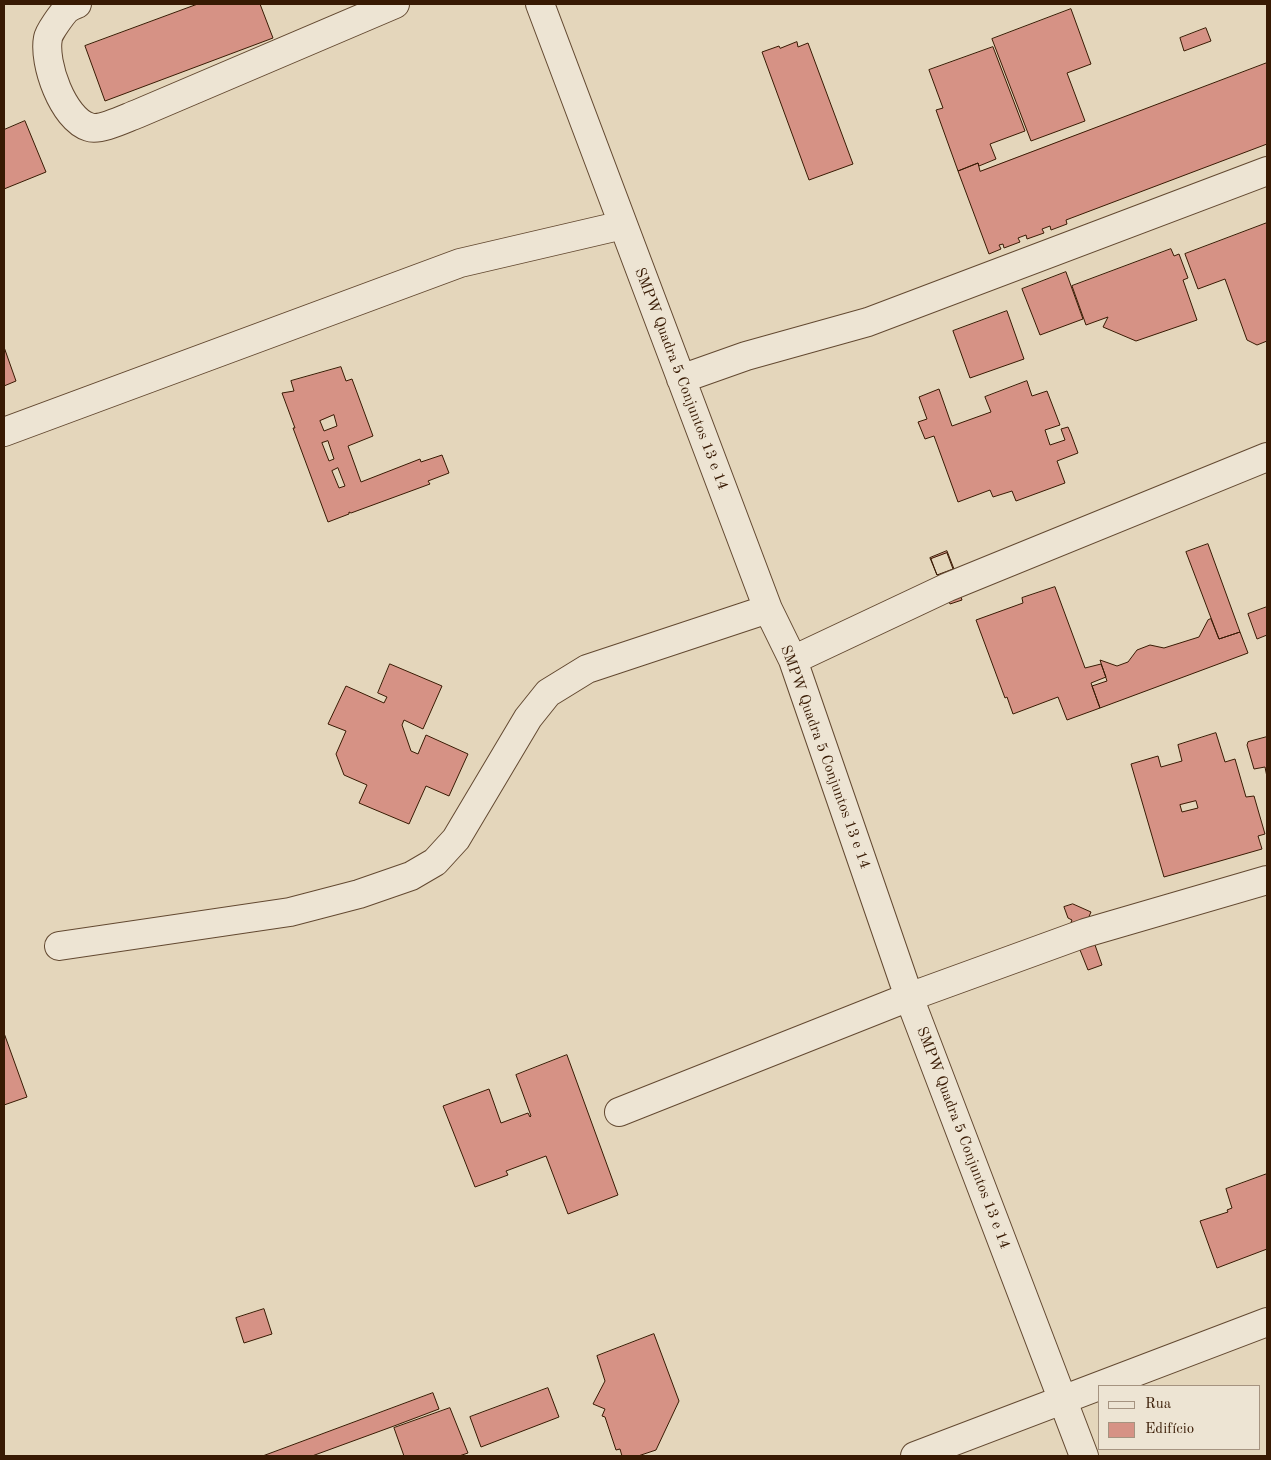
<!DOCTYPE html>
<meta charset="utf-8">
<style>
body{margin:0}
#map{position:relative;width:1271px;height:1460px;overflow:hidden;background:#e4d6bb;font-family:"Old Standard TT",serif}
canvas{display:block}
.frame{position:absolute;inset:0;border:5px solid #381a03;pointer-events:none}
.legend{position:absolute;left:1098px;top:1385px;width:162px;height:65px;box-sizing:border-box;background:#ede4d3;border:1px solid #a59380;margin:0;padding:6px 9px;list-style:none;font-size:15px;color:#381a03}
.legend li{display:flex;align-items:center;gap:10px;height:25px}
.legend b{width:25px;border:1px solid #a59380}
</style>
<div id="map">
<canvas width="1271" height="1460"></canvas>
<div class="frame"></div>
<ul class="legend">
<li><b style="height:6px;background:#ede4d3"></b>Rua</li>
<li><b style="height:14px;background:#d69285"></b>Edifício</li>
</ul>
</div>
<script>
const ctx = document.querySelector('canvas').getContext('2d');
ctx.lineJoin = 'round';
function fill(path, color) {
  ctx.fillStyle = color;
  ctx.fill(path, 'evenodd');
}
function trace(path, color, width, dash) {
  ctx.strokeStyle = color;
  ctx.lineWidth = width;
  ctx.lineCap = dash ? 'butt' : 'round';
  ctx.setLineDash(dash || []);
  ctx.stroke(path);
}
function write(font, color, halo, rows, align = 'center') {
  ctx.font = font + ' "Old Standard TT",serif';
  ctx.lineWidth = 4;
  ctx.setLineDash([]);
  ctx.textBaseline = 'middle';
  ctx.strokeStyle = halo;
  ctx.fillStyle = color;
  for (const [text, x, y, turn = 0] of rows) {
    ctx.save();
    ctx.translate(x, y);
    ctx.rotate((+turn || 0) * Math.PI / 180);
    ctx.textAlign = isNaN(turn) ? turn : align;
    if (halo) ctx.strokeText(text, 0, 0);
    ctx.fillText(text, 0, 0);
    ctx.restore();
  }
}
const building = new Path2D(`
 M198 4H260L273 38 105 101 85 46Z
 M1071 9 1091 64 1067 73 1085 121 1031 141 992 39Z
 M1206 28 1211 41 1184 51 1180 38Z
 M797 42 798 47 808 43 853 164 809 180 762 52 779 46 780 48Z
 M993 47 1025 131 990 144 996 159 979 166 978 163 958 171 936 110 943 108 929 70Z
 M1267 63V144L1066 220 1067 224 1051 230 1050 226 1042 229 1044 233 1027 239 1026 235 1018 238 1020 242 1004 248 1003 244 999 245 1001 249 989 254 958 171 978 163 980 171Z
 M25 121 46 172 4 189V130Z
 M1267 223V341L1257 345 1247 340 1225 279 1198 289 1185 254Z
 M1171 249 1174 256 1179 254 1188 278 1183 280 1197 320 1136 341 1103 327 1108 317 1086 325 1072 286Z
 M1066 272 1083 319 1040 335 1022 289Z
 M1007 311 1024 359 970 378 953 331Z
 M4 347 16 381 4 386Z
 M341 367 346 381 352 379 373 436 348 446 361 482 420 459 421 462 442 455 449 473 428 481 430 484 351 513 349 512V514L328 522 293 428H295L282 393 294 391 291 381ZM334 415 337 426 324 431 320 421ZM328 441 334 459 329 461 322 443ZM338 468 345 486 339 488 332 471Z
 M1027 381 1032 396 1047 391 1060 425 1045 430 1050 445 1065 440 1061 429 1068 427 1071 434 1078 453 1057 461 1065 483 1016 501 1012 491 993 497 990 490 958 502 934 436 925 439 918 422 927 419 919 397 939 389 952 426 991 412 985 397Z
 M1208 544 1240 632 1219 639 1186 552Z
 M947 551 954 569 951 570 962 600 950 604 939 575H937L930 558Z
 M947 553 953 569 937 575 931 559Z
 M1055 587 1085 668 1101 664 1106 677 1091 683 1100 708 1067 720 1058 697 1013 714 1007 697 1005 698 976 620 1023 603 1022 598Z
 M1267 607V635L1257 639 1248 614Z
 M1211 619 1219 639 1240 632 1248 653 1100 708 1092 686 1107 681 1100 660 1117 666 1128 662 1137 650 1150 645 1164 648 1199 637 1208 620Z
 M390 664 442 686 423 729 404 720 402 725 411 751 418 754 426 735 468 754 449 796 426 786 409 824 359 803 367 785 344 775 336 754 346 731 328 724 346 686 384 703 387 697 378 693Z
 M1216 733 1225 762 1235 759 1246 797 1254 796 1265 834 1258 836 1262 849 1164 877 1131 764 1158 756 1161 767 1182 761 1178 745ZM1196 801 1198 808 1182 812 1180 805Z
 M1267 737V777L1265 767 1254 769 1247 745 1248 742Z
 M1073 904 1091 912 1087 921 1070 925 1072 920 1068 918 1064 907Z
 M1095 945 1102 965 1088 970 1080 950Z
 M4 1033 27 1097 4 1105Z
 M567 1055 618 1195 568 1214 546 1156 506 1171 508 1175 475 1187 443 1106 489 1089 501 1123 528 1113 530 1117 531 1116 516 1075Z
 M1267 1174V1249L1217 1268 1200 1221 1228 1212 1227 1210 1232 1208 1226 1189Z
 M264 1309 272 1334 244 1343 236 1318Z
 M654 1334 679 1401 656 1450 638 1456H622L620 1449 616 1450 605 1417 602 1416 605 1409 593 1404 605 1381 597 1356Z
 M548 1388 559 1417 481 1447 470 1417Z
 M433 1393 439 1409 394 1426 312 1456H263Z
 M450 1408 468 1453 459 1456H404L394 1428Z`);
fill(building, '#d69285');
trace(building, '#381a03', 1);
const minor = new Path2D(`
 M77 4C74 5 70 7 67 9 62 14 49 32 48 38 43 63 63 119 89 127 100 131 126 118 137 114L395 4
 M540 4 768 609 793 660 909 997 1084 1456
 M681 379 746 356 868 322 1267 171
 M4 432 460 263 623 225
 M793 660 948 587 1267 457
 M59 946 290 912 359 894 411 876 435 862 456 839 528 718 548 693 587 669 768 609
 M619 1112 909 997 1085 933 1267 880
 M915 1456 1267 1322`);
trace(minor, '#634931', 30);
trace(minor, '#ede4d3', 28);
write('15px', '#381a03', '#ede4d3', [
 ["SMPW Quadra 5 Conjuntos 13 e 14",681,379,69],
 ["SMPW Quadra 5 Conjuntos 13 e 14",825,757,70],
 ["SMPW Quadra 5 Conjuntos 13 e 14",963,1138,69]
]);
</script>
